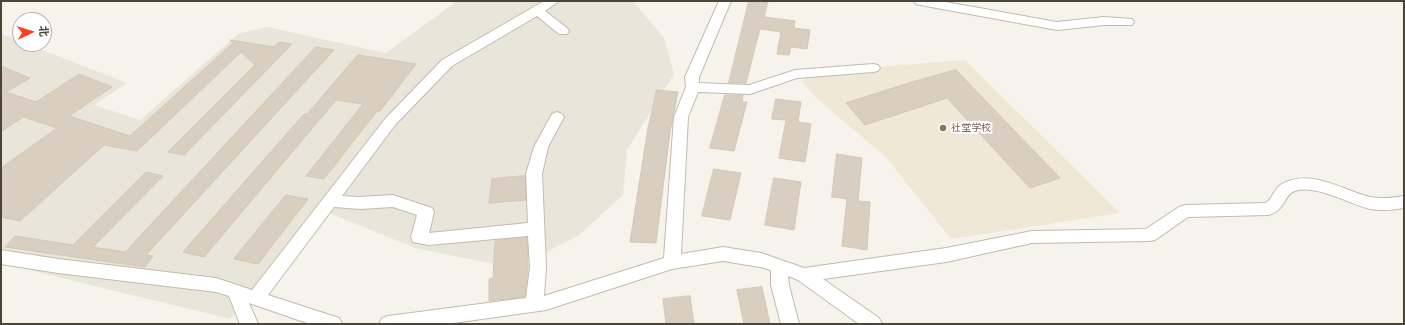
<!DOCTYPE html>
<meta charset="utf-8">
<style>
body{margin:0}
#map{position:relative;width:1405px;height:325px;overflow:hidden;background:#f6f3ec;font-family:"Fira Sans","Noto Sans SC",sans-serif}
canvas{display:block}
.frame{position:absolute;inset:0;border:2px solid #4b4439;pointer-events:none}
.north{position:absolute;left:12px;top:12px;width:40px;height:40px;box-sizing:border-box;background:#fff;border:1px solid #b7b4b0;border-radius:50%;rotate:86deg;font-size:11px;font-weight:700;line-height:16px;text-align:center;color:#4b4439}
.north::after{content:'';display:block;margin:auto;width:14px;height:18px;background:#fc3f1d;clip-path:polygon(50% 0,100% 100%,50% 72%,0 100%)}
</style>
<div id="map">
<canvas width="1405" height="325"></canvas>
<div class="frame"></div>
<div class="north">北</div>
</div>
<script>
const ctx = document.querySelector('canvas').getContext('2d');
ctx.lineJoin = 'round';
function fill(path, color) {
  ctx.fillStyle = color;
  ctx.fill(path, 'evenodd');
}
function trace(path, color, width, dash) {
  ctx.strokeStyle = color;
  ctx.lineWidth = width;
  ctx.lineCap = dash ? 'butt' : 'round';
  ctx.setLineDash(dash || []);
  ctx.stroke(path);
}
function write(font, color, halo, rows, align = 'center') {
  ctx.font = font + ' "Fira Sans","Noto Sans SC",sans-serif';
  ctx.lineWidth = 4;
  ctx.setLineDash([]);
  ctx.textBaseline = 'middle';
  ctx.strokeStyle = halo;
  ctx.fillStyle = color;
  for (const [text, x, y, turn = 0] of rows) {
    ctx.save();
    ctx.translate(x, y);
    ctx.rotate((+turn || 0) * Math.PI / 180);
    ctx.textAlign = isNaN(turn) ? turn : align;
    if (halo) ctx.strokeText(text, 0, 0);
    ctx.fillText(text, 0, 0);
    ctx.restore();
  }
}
fill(new Path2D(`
 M457 1H633L664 38 674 74 627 150 623 195 578 236 514 268 415 248 324 211 419 91 230 319 1 263V34L20 41V44H27L127 83 94 105 140 120 238 34 267 27 386 53Z`), '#eae5da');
fill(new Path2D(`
 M965 60 1120 213 951 239 886 157 817 99 801 80 841 70Z`), '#efe8d6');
const building = new Path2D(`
 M749 1H768L764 17 795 21 794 28 810 30 807 49 791 47 789 55 777 54 781 32 760 29 746 83H729Z
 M230 40 274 47 279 42 292 44 184 155 168 152 255 65 241 52 137 151 104 145 20 221 1 217V168L57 128 23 117 1 132V66L30 78 6 92 36 102 79 74 112 87 69 116 130 136 233 43Z
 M316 47 334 50 146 255 153 256 145 267 5 247 15 236 73 245 146 172 163 176 93 247 125 252Z
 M358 55 416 64 380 111H377L324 179 306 176 363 104 336 100 204 257 183 252 304 114H307Z
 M956 70 1060 178 1030 188 947 98 865 125 846 103 912 82Z
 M657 90 678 92 670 132 656 243 630 242 648 128Z
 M725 95H743L742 102H747L734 151 710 148Z
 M776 99 801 102 798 122 811 124 805 162 779 158 786 120 772 119Z
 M837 154 862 158 858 201 870 202 867 250 842 246 847 199 832 197Z
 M714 169 741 173 730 220 702 216Z
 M525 176 526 200 489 203 492 179Z
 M774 178 801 182 794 230 765 225Z
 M286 195 308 199 258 264 234 259Z
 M527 238 528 267 525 297 489 301V279L493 278 495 241Z
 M762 287 770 324H744L737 290Z
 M690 296 694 324H666L663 299Z`);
fill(building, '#d8cfc1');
trace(building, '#d3c7b4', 1);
const minor = new Path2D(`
 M544 1H559L545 11 567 28 569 31 567 34H559L537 16 452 66 395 125 342 196 360 197 393 195 432 208 434 212 429 233 528 223 526 174 534 147 552 114 557 112 562 114 564 117 548 147 542 174 546 267 544 296 664 258 674 117 686 87 685 77 719 1H731L699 77V83L749 85 795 70 873 64 878 65 880 68 878 71 873 72 797 78 750 94 698 92 688 117 681 254 723 247 761 253 804 268 946 248 1032 231 1146 229 1179 207 1185 205 1266 203C1275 196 1273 187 1286 182 1314 170 1344 191 1370 197 1381 199 1393 198 1404 196V208C1393 210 1381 211 1370 209 1349 204 1316 184 1295 191 1283 195 1287 209 1269 215L1188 217 1155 240 1149 241 1032 243 946 262 823 279 879 318 882 324H859L798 280 788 276 789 285 799 324H781L771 285V270L760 267 723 261 672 269 546 310 446 324H379L382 318 388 316 526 298 530 267 528 236 429 245 413 242 411 237 417 215 393 207 360 209 334 207 268 295 339 318 342 324H310L249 303 258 324H240L229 296 216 292 58 273 1 264V250L58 259 216 278 252 290 385 119 442 60Z
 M914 1H940L1057 22 1104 17 1132 19 1134 22 1132 25H1104L1057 30 920 5 916 4Z`);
trace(minor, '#c2bbae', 2);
fill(minor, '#fff');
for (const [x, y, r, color] of [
 [943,128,4,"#8d6e63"]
]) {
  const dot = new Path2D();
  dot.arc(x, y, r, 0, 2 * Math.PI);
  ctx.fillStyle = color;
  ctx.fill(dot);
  trace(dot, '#fff', 1.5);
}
write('10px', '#785e54', '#fff', [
 ["社堂学校",951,128]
], 'left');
</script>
